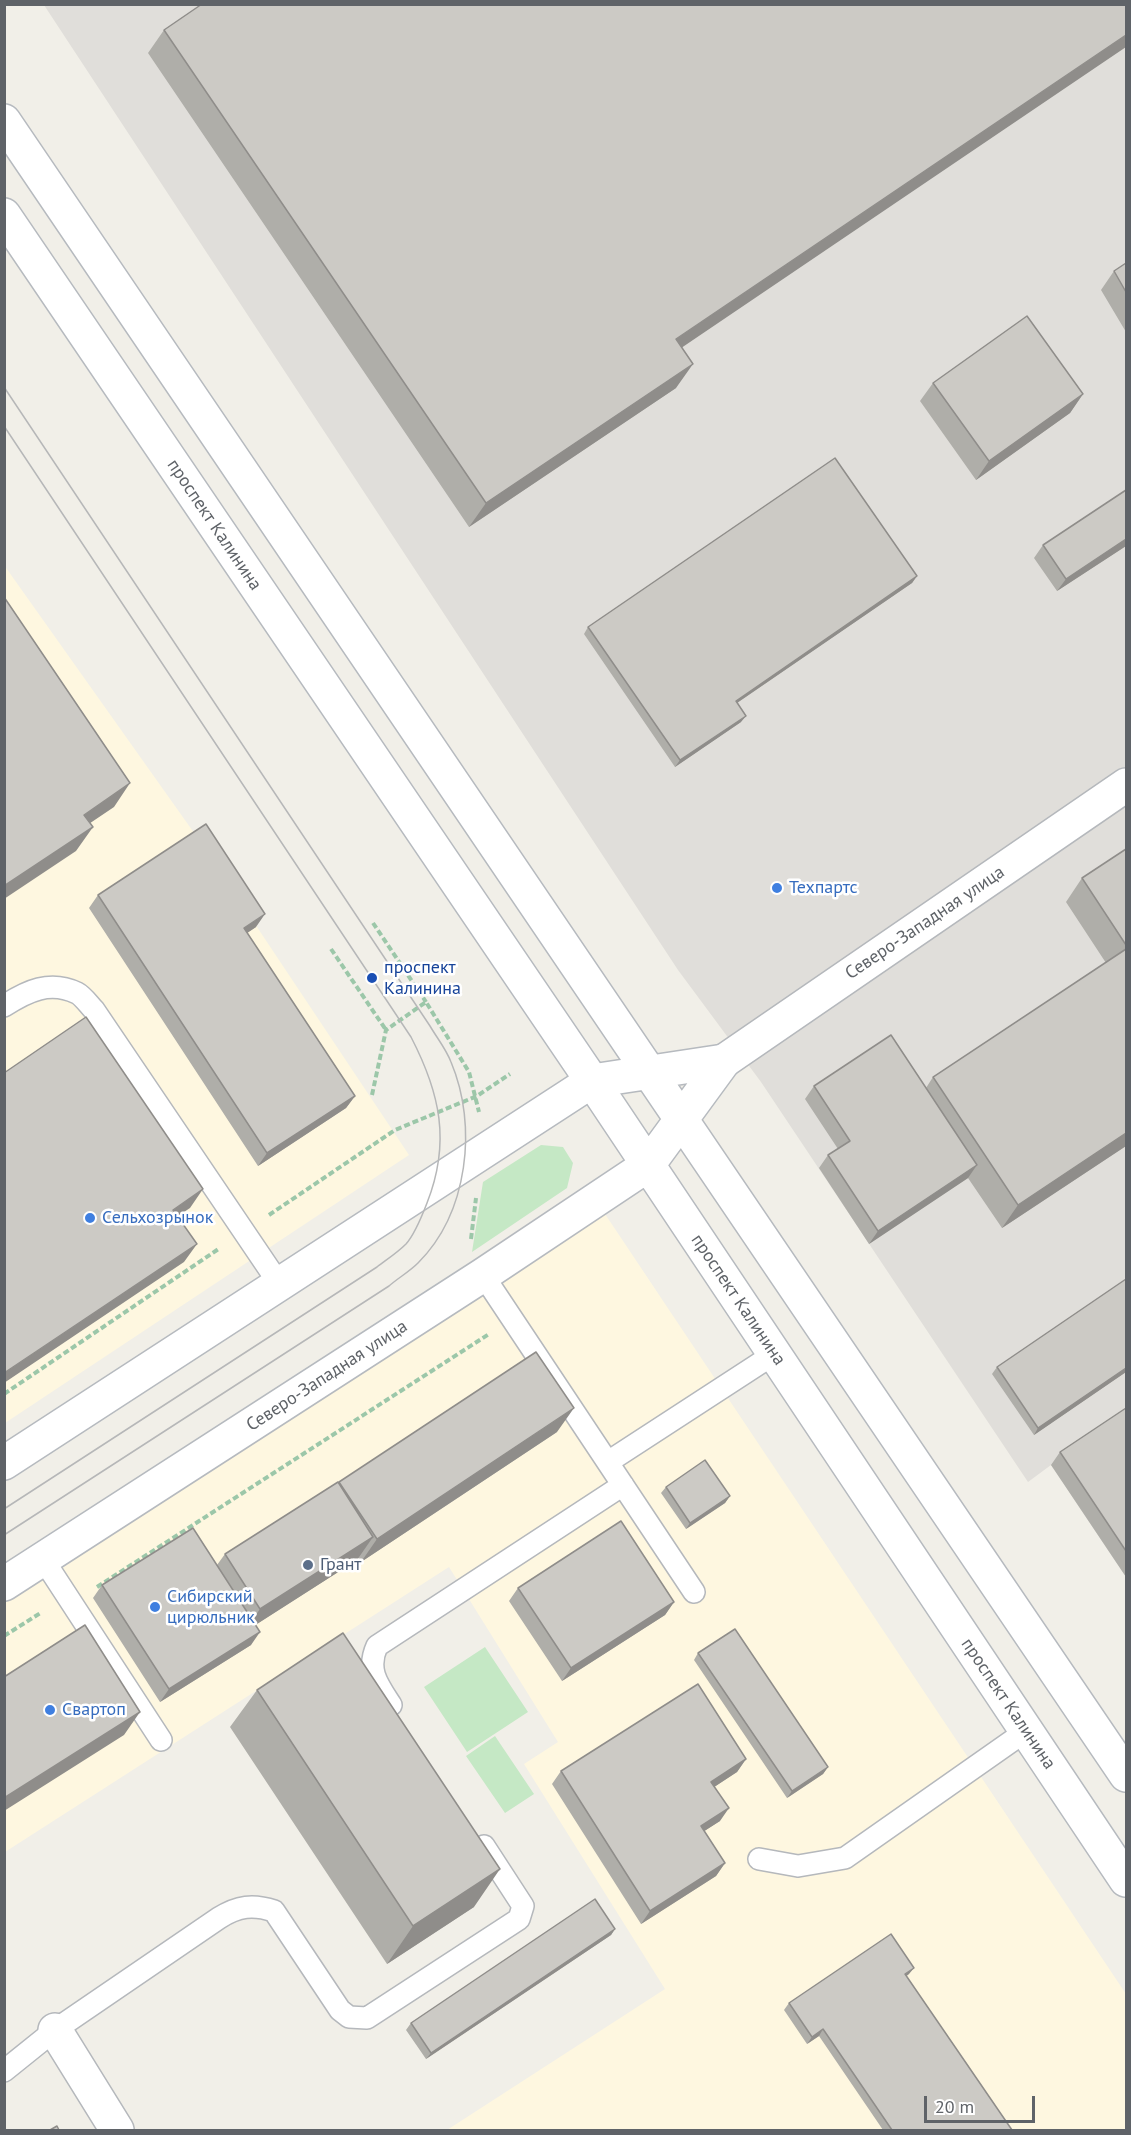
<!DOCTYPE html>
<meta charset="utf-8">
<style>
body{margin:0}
#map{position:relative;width:1131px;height:2135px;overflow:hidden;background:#f1efe8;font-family:"PT Sans",sans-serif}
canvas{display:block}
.frame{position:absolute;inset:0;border:6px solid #5f6368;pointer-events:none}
.scale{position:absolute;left:924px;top:2096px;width:111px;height:27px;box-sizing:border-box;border:3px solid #5f6368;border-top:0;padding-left:8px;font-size:18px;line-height:21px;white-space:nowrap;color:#5f6368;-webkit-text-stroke:4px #fff;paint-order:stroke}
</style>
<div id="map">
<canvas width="1131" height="2135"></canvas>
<div class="frame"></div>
<div class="scale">20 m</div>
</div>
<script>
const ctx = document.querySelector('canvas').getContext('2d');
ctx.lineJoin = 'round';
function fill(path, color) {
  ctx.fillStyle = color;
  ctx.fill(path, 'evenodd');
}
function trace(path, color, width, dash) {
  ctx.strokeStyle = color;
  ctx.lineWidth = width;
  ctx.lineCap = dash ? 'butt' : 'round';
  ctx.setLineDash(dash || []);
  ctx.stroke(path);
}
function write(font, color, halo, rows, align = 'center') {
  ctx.font = font + ' "PT Sans",sans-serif';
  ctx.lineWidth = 5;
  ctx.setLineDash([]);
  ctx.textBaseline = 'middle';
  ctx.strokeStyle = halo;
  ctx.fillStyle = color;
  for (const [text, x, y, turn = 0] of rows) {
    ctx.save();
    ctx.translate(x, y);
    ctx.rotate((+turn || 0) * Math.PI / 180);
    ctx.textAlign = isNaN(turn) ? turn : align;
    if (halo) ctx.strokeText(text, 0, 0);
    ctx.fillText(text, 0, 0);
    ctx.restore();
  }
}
fill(new Path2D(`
 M4 565 197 837 409 1155 5 1423Z
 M603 1211 1126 1994V2130H447L665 1989 524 1764 558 1742 449 1567 5 1852V1602Z`), '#fef7e0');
fill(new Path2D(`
 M44 5H1126V1577L1051 1465 1028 1482 761 1082 678 970Z`), '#e0deda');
fill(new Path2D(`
 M541 1145 563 1147 573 1163 567 1188 472 1252 483 1182Z
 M485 1647 528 1712 467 1752 424 1687Z
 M495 1736 534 1794 505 1813 466 1756Z`), '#c5e8c5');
const service = new Path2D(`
 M4 1006C27 991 50 980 77 993 83 996 89 1005 94 1010L280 1285
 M483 1275 694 1592
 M608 1462 774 1354
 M43 1559 161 1740
 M391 1705C378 1685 366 1670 377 1646L623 1485
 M759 1859 798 1866 845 1858 1026 1731
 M4 2071 55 2030 219 1918C238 1906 253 1904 274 1911L340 2010 349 2017 367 2018 519 1919 523 1906 484 1846`);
const minor = new Path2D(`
 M724 1061 1126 785
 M55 2030 117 2130`);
const secondary = new Path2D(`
 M4 121 1126 1775
 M4 215 592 1081 1126 1880
 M4 1463 592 1081 724 1061
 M4 1584 483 1275 648 1165 724 1061`);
trace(service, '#b5b8bc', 24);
trace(minor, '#b5b8bc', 36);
trace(secondary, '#b6babf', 36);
trace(new Path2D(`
 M373 923 426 1002
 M331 949 386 1030
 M372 1095 386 1030 426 1002 469 1072 479 1112
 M269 1215 395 1130 477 1096 510 1074
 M471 1239 476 1198
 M4 1394 220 1248
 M97 1587 489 1334
 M4 1636 42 1612`), '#9cc7a9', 4, [6, 3]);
trace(service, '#fff', 21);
trace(minor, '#fff', 33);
trace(secondary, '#fff', 33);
trace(new Path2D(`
 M4 387 430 1026C437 1038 446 1049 451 1062 478 1126 468 1213 418 1263 409 1272 398 1278 389 1286L4 1535
 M4 426 411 1037C440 1093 451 1142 427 1203 422 1216 415 1234 406 1244 397 1253 386 1260 377 1267L4 1509`), '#b6b7b8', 1.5);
fill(new Path2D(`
 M164 30 682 348 676 388 469 527 148 53Z
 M1126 263V332L1101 290 1114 271Z
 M933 383 1083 394 1070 413 976 480 920 401Z
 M1126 490V546L1057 591 1034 558 1043 545Z
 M917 576 912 583 737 703 741 722 675 767 584 634 588 627Z
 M1126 849V1146L1002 1228 968 1178 869 1244 819 1168 828 1155 838 1149 805 1099 814 1086 926 1088 933 1077 1106 963 1066 902 1082 878Z
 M98 895 256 927 247 933 355 1096 346 1108 258 1166 89 908Z
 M997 1367 1126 1372 1034 1435 992 1374Z
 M1126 1408V1577L1051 1465 1060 1452Z
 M557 1432 361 1562 358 1558 357 1560 255 1625 251 1645 160 1702 93 1598 102 1585 217 1565 225 1554 339 1482Z
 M666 1487 730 1496 725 1503 686 1529 661 1493Z
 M518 1588 674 1602 665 1615 562 1681 509 1601Z
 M698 1653 828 1767 823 1774 787 1798 694 1660Z
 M257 1690 474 1907 387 1964 230 1727Z
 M746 1759 737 1772 714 1787 720 1821 704 1831 725 1863 716 1876 641 1924 552 1784 561 1771Z
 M615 1929 611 1935 426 2059 406 2030 411 2023Z
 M909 1974 906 1976 1012 2130H883L819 2036 807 2044 784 2010 789 2003Z`), '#afaea9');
fill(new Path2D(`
 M1126 35V47L659 363 676 339Z
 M693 364 676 388 469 527 486 503Z
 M1083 394 1070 413 976 480 989 461Z
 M1126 539V546L1057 591 1066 579Z
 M917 576 912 583 731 707 736 701Z
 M746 716 741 722 675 767 680 760Z
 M130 783 114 807 68 838 84 815Z
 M93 827 76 851 4 899V886Z
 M265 914 256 927 235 941 244 928Z
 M355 1096 346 1108 258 1166 267 1153Z
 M1126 1133V1146L1002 1228 1018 1205Z
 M977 1165 968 1178 869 1244 878 1231Z
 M203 1189 190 1208 160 1228 173 1210Z
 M197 1244 184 1262 4 1383V1373Z
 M1126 1368V1372L1034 1435 1038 1428Z
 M574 1408 557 1432 361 1562 377 1539Z
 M730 1496 725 1503 686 1529 690 1523Z
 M373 1537 357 1560 243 1633 260 1609Z
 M674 1602 665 1615 562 1681 571 1668Z
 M260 1632 251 1645 160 1702 169 1689Z
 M140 1712 124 1735 4 1811V1798Z
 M746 1759 737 1772 702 1795 711 1782Z
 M828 1767 823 1774 787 1798 792 1791Z
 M729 1808 720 1821 692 1839 701 1826Z
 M725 1863 716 1876 641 1924 650 1911Z
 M500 1869 474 1907 387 1964 413 1926Z
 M615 1929 611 1935 426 2059 431 2053Z
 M914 1968 909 1974 900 1981 905 1974Z
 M823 2029 819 2036 807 2044 812 2037Z`), '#8f8d8a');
const building = new Path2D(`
 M202 4H1126V35L676 339 693 364 486 503 164 30Z
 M1126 263V292L1114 271Z
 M1027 316 1083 394 989 461 933 383Z
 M835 458 917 576 736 701 746 716 680 760 588 627Z
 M1126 490V539L1066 579 1043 545Z
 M4 597 130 783 84 815 93 827 4 886Z
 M206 824 265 914 244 928 355 1096 267 1153 98 895Z
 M1126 849V945L1082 878Z
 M1126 949V1133L1018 1205 933 1077Z
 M86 1017 203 1189 173 1210 197 1244 4 1373V1073Z
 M891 1035 977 1165 878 1231 828 1155 850 1141 814 1086Z
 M1126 1279V1368L1038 1428 997 1367Z
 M536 1352 574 1408 377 1539 339 1482Z
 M1126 1408V1551L1060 1452Z
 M705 1460 730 1496 690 1523 666 1487Z
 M338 1482 373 1537 260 1609 225 1554Z
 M621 1521 674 1602 571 1668 518 1588Z
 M193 1528 260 1632 169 1689 102 1585Z
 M85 1625 140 1712 4 1798V1677Z
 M735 1629 828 1767 792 1791 698 1653Z
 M343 1633 500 1869 413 1926 257 1690Z
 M698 1684 746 1759 711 1782 729 1808 701 1826 725 1863 650 1911 561 1771Z
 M595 1899 615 1929 431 2053 411 2023Z
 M891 1934 914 1968 905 1974 1012 2130H892L823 2029 812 2037 789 2003Z
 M57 2126 59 2130H50Z`);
fill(building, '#cccac5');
trace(building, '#8f8d8a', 1.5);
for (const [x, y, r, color] of [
 [777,888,6,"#3f7fe0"],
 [372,978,6,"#1a4fb4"],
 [90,1218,6,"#3f7fe0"],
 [308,1565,6,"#5c6f8a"],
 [155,1607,6,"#3f7fe0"],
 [50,1710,6,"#3f7fe0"]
]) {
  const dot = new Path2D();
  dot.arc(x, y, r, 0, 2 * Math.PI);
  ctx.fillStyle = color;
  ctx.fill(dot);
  trace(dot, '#fff', 2);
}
write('18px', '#5f6368', '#fff', [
 ["проспект Калинина",214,525,56],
 ["Северо-Западная улица",925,923,-34],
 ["проспект Калинина",738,1300,56],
 ["Северо-Западная улица",327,1376,-33],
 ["проспект Калинина",1008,1704,56]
]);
write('18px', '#366cbe', '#fff', [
 ["Техпартс",789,888],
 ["Сельхозрынок",102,1218],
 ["Сибирский",167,1597],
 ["цирюльник",167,1618],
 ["Свартоп",62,1710]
], 'left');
write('18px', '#164399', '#fff', [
 ["проспект",384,968],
 ["Калинина",384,989]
], 'left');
write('18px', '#4e5e75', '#fff', [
 ["Грант",320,1565]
], 'left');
</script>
